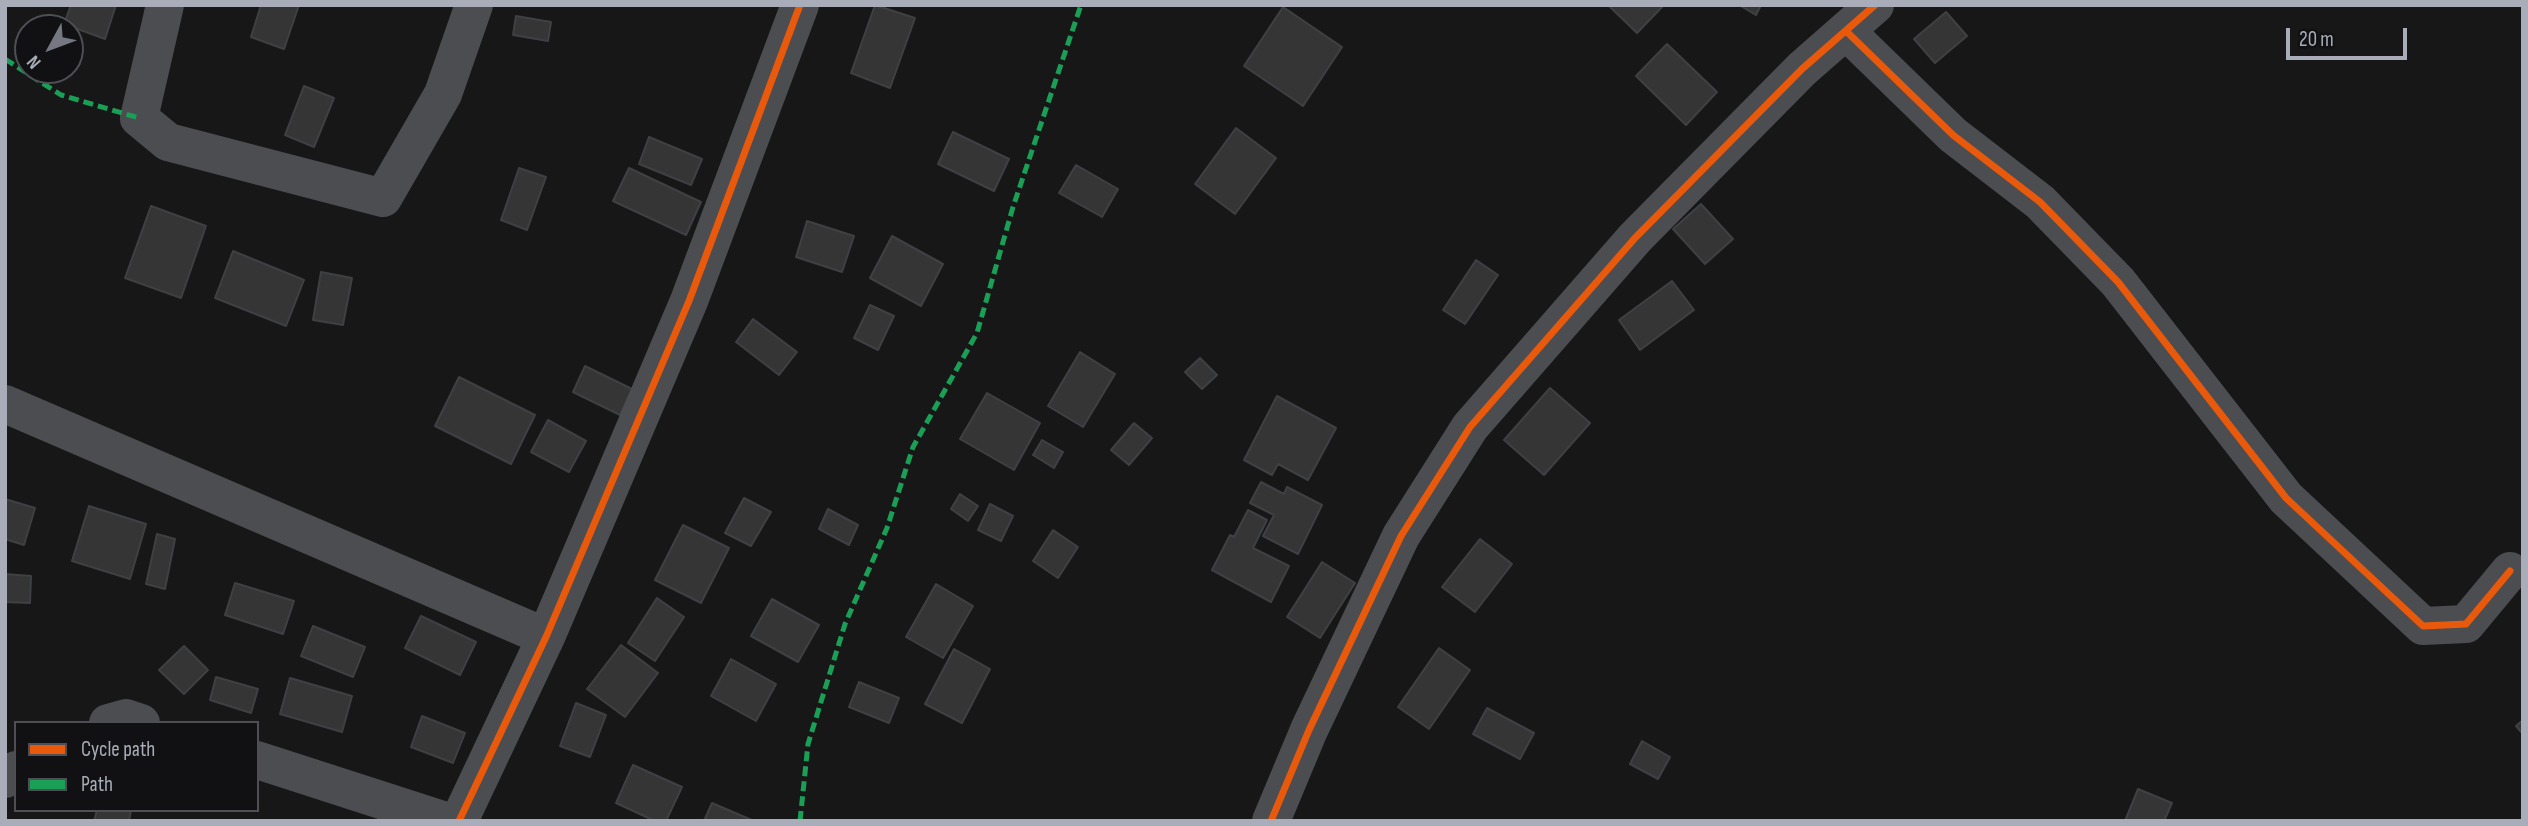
<!DOCTYPE html>
<style>
body{margin:0}
#map{position:relative;width:2528px;height:826px;overflow:hidden;background:#171717;font-family:"Sofia Sans Condensed",sans-serif}
canvas{display:block}
.frame{position:absolute;inset:0;border:7px solid #a8adb9;pointer-events:none}
.legend{position:absolute;left:14px;top:721px;width:245px;height:91px;box-sizing:border-box;background:#111113;border:2px solid #4d4f55;margin:0;padding:9px 12px;list-style:none;font-size:21px;color:#a8adb9}
.legend li{display:flex;align-items:center;gap:14px;height:35px}
.legend b{width:35px;border:2px solid #4d4f55}
.north{position:absolute;left:14px;top:14px;width:70px;height:70px;box-sizing:border-box;background:#111113;border:2px solid #4d4f55;border-radius:50%;rotate:229deg;font-size:19px;font-weight:700;line-height:28px;text-align:center;color:#a8adb9}
.north::after{content:'';display:block;margin:auto;width:24px;height:32px;background:#757880;clip-path:polygon(50% 0,100% 100%,50% 72%,0 100%)}
.scale{position:absolute;left:2286px;top:28px;width:121px;height:32px;box-sizing:border-box;border:4px solid #a8adb9;border-top:0;padding-left:9px;font-size:21px;line-height:24px;white-space:nowrap;color:#a8adb9;-webkit-text-stroke:5px #111113;paint-order:stroke}
</style>
<div id="map">
<canvas width="2528" height="826"></canvas>
<div class="frame"></div>
<ul class="legend">
<li><b style="height:9px;background:#e8590c"></b>Cycle path</li>
<li><b style="height:9px;background:#1a9f57"></b>Path</li>
</ul>
<div class="north">N</div>
<div class="scale">20 m</div>
</div>
<script>
const ctx = document.querySelector('canvas').getContext('2d');
ctx.lineJoin = 'round';
function fill(path, color) {
  ctx.fillStyle = color;
  ctx.fill(path, 'evenodd');
}
function trace(path, color, width, dash) {
  ctx.strokeStyle = color;
  ctx.lineWidth = width;
  ctx.lineCap = dash ? 'butt' : 'round';
  ctx.setLineDash(dash || []);
  ctx.stroke(path);
}
const building = new Path2D(`
 M71 5H116L105 39 64 24Z
 M261 5H299L284 49 251 37Z
 M875 5 915 18 890 88 851 73Z
 M1608 5H1664L1637 33Z
 M1739 5H1761L1756 15Z
 M1283 7 1342 47 1303 106 1244 66Z
 M1946 12 1967 36 1935 63 1914 39Z
 M516 16 551 22 548 41 513 35Z
 M1667 44 1717 92 1686 125 1636 76Z
 M304 86 334 98 314 147 285 135Z
 M1236 128 1276 158 1235 214 1195 184Z
 M953 132 1009 159 994 191 938 164Z
 M649 137 702 159 691 185 639 164Z
 M1076 165 1118 189 1102 217 1059 193Z
 M519 168 546 177 527 230 501 220Z
 M629 168 701 202 686 235 613 201Z
 M1701 204 1733 239 1705 264 1673 229Z
 M151 206 206 226 181 298 125 278Z
 M807 221 854 236 842 272 796 257Z
 M892 236 943 264 921 306 870 278Z
 M233 251 304 280 286 326 215 298Z
 M1476 260 1498 275 1465 324 1443 310Z
 M321 272 352 278 343 325 313 320Z
 M1672 281 1694 310 1640 350 1619 320Z
 M870 305 894 316 878 350 854 338Z
 M753 319 797 352 779 375 736 342Z
 M1080 352 1115 374 1083 427 1048 406Z
 M1200 358 1217 375 1202 389 1185 372Z
 M585 366 632 389 620 415 573 392Z
 M459 377 535 415 511 464 435 426Z
 M1550 388 1590 423 1544 475 1504 440Z
 M987 393 1040 423 1014 470 960 439Z
 M1277 396 1336 428 1308 480 1278 464 1272 475 1244 460Z
 M548 420 586 441 569 472 531 452Z
 M1134 423 1152 438 1129 465 1111 450Z
 M1042 440 1063 452 1054 468 1033 455Z
 M1261 482 1284 494 1287 487 1322 505 1298 554 1263 536 1274 515 1250 503Z
 M960 494 978 506 968 521 951 509Z
 M744 498 771 512 751 546 725 533Z
 M5 499 35 508 24 545 5 539Z
 M990 504 1013 516 1001 541 978 530Z
 M89 506 146 524 130 579 72 561Z
 M828 509 858 525 849 545 819 529Z
 M1248 510 1267 520 1253 548 1289 566 1271 602 1212 570 1230 535 1234 537Z
 M683 525 729 548 701 603 655 580Z
 M1053 530 1078 547 1058 578 1033 561Z
 M157 534 175 539 165 589 146 584Z
 M1480 539 1512 564 1475 612 1442 587Z
 M1322 562 1355 583 1320 638 1287 617Z
 M5 574 31 576 30 603 5 602Z
 M235 583 294 601 283 634 225 615Z
 M936 584 973 606 943 658 906 637Z
 M657 598 684 617 655 661 628 643Z
 M772 599 819 625 798 662 751 636Z
 M421 616 476 642 460 675 405 648Z
 M313 626 365 647 353 677 301 656Z
 M621 645 658 673 625 717 587 689Z
 M184 646 208 670 184 694 159 670Z
 M1439 648 1470 670 1429 729 1398 707Z
 M954 649 990 669 962 723 925 704Z
 M731 659 776 684 756 721 711 696Z
 M216 677 258 689 251 713 210 700Z
 M290 678 352 696 342 732 280 714Z
 M859 682 899 698 889 723 849 707Z
 M576 703 606 715 590 757 560 746Z
 M1487 708 1534 733 1520 759 1473 734Z
 M422 716 465 733 453 763 411 747Z
 M2523 720V734L2516 726Z
 M1642 741 1670 757 1658 779 1630 764Z
 M633 765 682 787 666 821H655L616 803Z
 M2138 789 2172 803 2164 821H2125Z
 M712 803 754 821H704Z
 M97 810H131L129 821H94Z`);
fill(building, '#353536');
trace(building, '#3f4043', 2);
trace(new Path2D(`
 M165 5 139 118 168 142 383 198 443 94 474 5
 M1846 31 1953 135 2040 202 2118 282 2286 498 2423 626 2466 624 2510 571
 M5 404 546 637
 M108 723 126 718 141 723
 M257 760 446 821
 M5 779 16 770
 M459 821 546 637 689 301 800 5
 M1271 821 1309 730 1401 536 1470 427 1635 238 1802 69 1875 5`), '#4b4d50', 38);
trace(new Path2D(`
 M5 59 61 95 139 118
 M800 821 808 744 845 624 887 528 913 447 977 333 1013 207 1081 5`), '#1a9f57', 5, [10, 5]);
trace(new Path2D(`
 M1846 31 1953 135 2040 202 2118 282 2286 498 2423 626 2466 624 2510 571
 M459 821 546 637 689 301 800 5
 M1271 821 1309 730 1401 536 1470 427 1635 238 1802 69 1875 5`), '#e8590c', 7);
</script>
